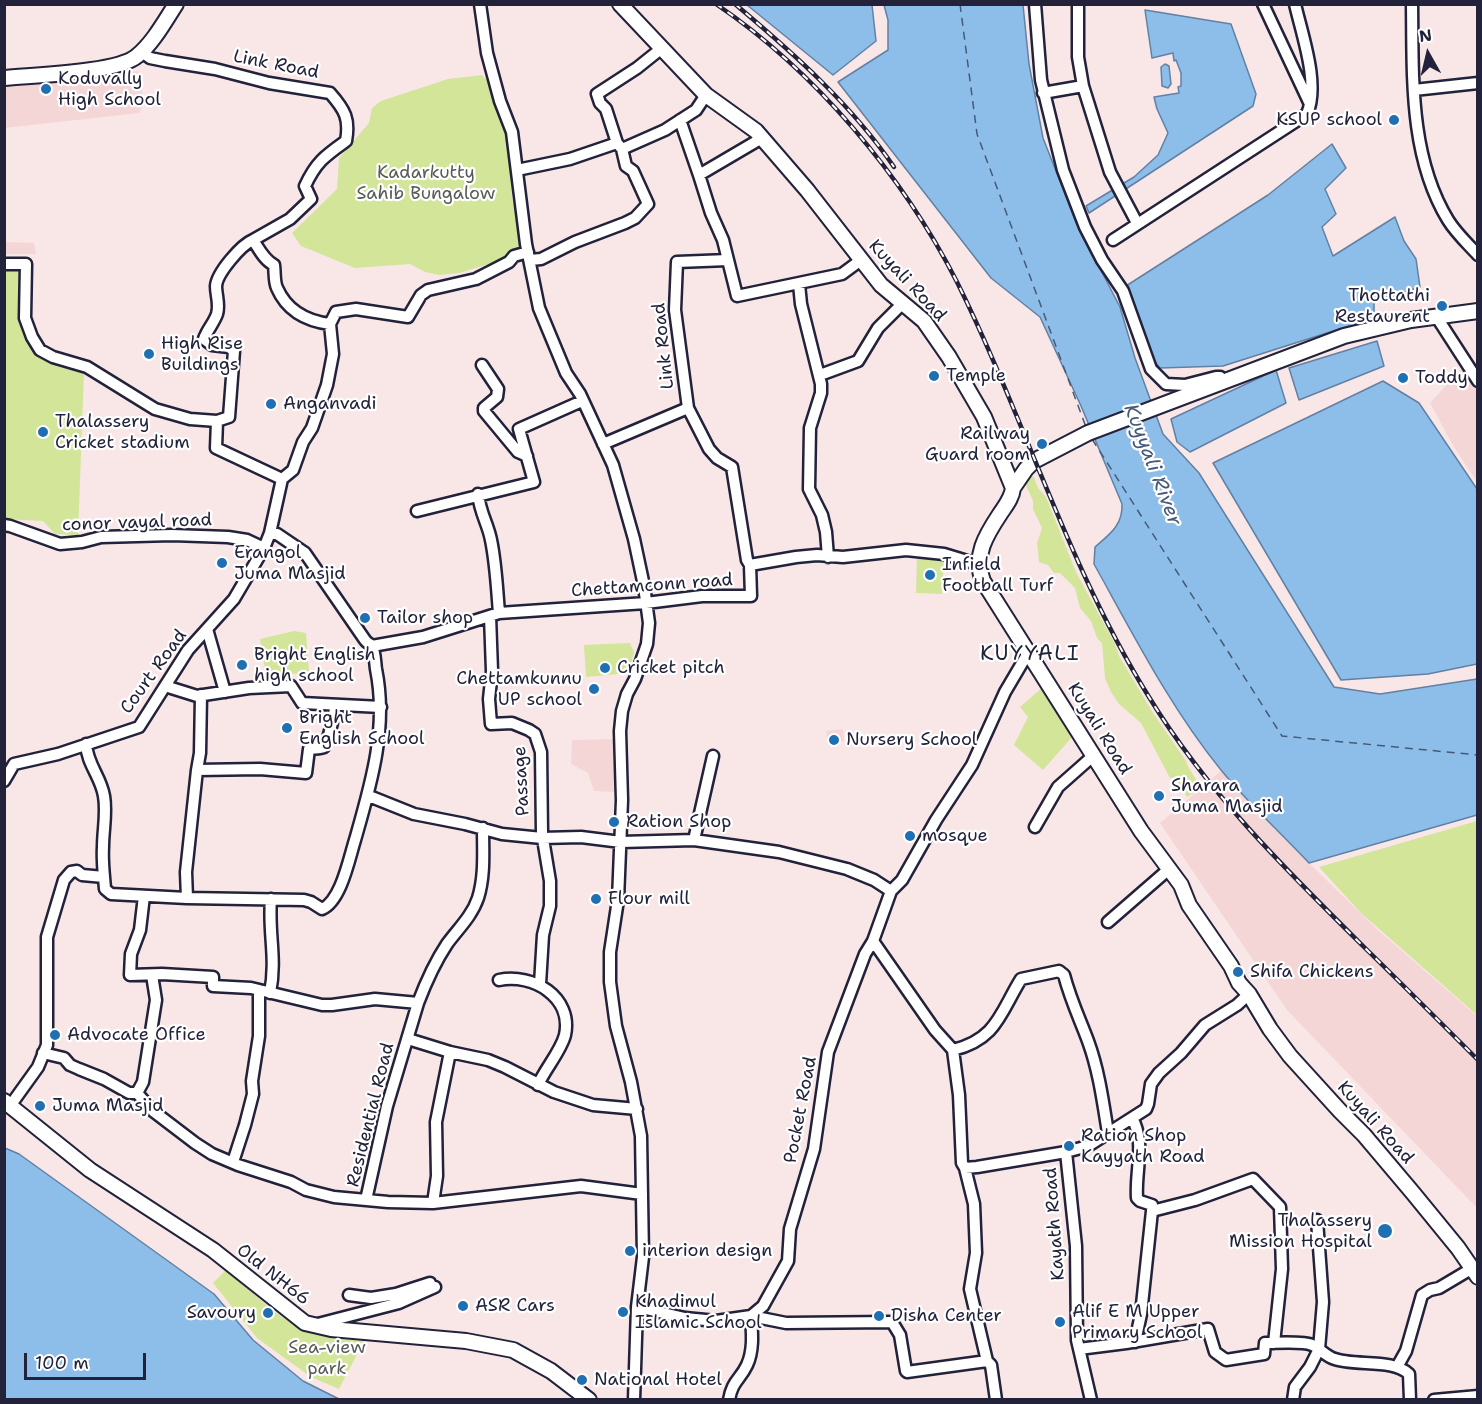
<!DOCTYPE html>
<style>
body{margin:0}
#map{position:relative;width:1482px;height:1404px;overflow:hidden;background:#f9e7e7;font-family:"Shantell Sans",sans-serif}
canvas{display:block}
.frame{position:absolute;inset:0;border:6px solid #22223b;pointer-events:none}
.north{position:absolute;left:1398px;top:24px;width:60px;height:60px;-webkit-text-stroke:4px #fff;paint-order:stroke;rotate:352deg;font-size:16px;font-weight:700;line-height:24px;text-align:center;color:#22223b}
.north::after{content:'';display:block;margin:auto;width:21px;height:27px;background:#22223b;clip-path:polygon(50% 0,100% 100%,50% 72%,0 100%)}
.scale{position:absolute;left:24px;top:1353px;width:122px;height:27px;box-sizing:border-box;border:3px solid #22223b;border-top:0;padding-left:8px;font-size:18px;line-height:21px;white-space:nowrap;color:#22223b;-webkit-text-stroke:4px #fff;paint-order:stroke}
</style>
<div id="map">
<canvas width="1482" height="1404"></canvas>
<div class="frame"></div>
<div class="north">N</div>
<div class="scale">100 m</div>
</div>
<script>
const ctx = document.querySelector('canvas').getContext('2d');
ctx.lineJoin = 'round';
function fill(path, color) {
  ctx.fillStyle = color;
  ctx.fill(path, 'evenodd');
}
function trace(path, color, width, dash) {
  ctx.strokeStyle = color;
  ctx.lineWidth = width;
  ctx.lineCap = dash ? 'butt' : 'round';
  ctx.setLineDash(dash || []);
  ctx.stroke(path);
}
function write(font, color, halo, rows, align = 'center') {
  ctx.font = font + ' "Shantell Sans",sans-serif';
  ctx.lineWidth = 4.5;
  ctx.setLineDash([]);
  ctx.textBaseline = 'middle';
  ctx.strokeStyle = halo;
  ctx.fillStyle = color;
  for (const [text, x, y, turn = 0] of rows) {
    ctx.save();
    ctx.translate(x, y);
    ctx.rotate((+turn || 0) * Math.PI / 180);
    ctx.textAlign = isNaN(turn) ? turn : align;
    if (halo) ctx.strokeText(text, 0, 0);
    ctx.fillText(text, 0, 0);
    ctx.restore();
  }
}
fill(new Path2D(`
 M139 71 144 103 139 113 5 128V86Z
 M5 242 34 243 36 254H5Z
 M1464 366 1477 377V482L1452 444 1430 403Z
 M843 729 844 741 828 744 826 731Z
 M618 739 616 792 594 791 588 773 571 764 572 740Z
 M1222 770 1309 863 1379 931 1477 1016V1208L1287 1010 1160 823Z`), '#f5d6d6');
fill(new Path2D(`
 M482 75 488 81 507 131 512 198 522 245 517 252 509 258 459 273 439 275 425 272 410 264 355 268 301 246 292 233 337 189 339 158 369 123 372 108 381 101 448 79Z
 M4 268H22L21 320 50 360 84 372 78 535 55 534 43 521 5 519Z
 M1031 476 1034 477 1038 488 1046 497 1076 572 1115 644 1119 656 1153 713 1186 761C1188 771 1198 778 1200 789L1187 797 1176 778H1170L1141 723 1119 704 1111 692 1105 678 1102 643 1097 638 1091 621 1080 608 1075 588 1060 573H1054L1048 565 1039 562 1037 543 1042 528 1033 509V501L1025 483Z
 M917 557H944L942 594 916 593Z
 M294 631 306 633 309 673 266 675 260 639Z
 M630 643 634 652 629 673 586 677 584 645Z
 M1043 687 1073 736 1043 770 1014 745 1028 717 1020 707Z
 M1477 821H1478L1477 1015 1361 913 1319 867Z
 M226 1270C248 1288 275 1316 300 1327 321 1336 343 1337 365 1339L339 1389 311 1377 257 1338 213 1283Z`), '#d2e599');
const water = new Path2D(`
 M747 5H872L876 41 833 75Z
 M884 5H1023L1029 64 1043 138 1076 222 1120 307 1135 358 1163 434 1199 473 1334 687 1380 694 1477 679V815L1309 863C1280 832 1248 803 1221 770 1170 707 1133 634 1094 564L1095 547C1110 534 1123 525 1122 504L1081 406 1040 317 991 278 838 82 888 50V20Z
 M1145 10 1231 24 1256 94 1253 106 1089 213 1086 206 1134 177 1158 155 1168 133 1157 109 1154 97 1179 93 1178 87 1181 86V73L1176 60 1174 61 1173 53 1152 58Z
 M1165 64 1169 66 1171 84 1168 88 1162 86 1161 67Z
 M1332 144 1346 168 1325 189 1336 214 1322 227 1333 256 1395 217 1404 241 1416 259 1420 287 1374 302V318L1223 366 1160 368 1154 361 1126 286 1268 195Z
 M1377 341 1384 366 1299 400 1289 368Z
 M1276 370 1286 403 1190 452 1177 442 1171 419Z
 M1383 381 1419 403 1477 489V664L1428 674 1341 680 1213 463Z
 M5 1148 19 1154 214 1294 253 1340 303 1381 339 1399H5Z`);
fill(water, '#8dbee9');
trace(water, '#6280a3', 1.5);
trace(new Path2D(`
 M960 4 977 134 1086 427
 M1092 439 1282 736 1478 755`), '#475978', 1.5, [8, 6]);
const minor = new Path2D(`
 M480 4 487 53 500 101 512 132 526 244 539 308 566 373 580 394 613 465 634 539 644 586 649 623 647 644 635 679 627 694 622 711 620 731 622 800 618 900 610 952V982L616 1026 631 1082 641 1136 643 1257 637 1307 634 1400
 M1035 4 1041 80 1063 170 1085 227 1102 260 1123 291 1151 369 1166 384 1185 385 1216 377H1220L1222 383
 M1263 4 1309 102
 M1412 4C1413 76 1409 156 1448 220 1456 233 1467 243 1478 255
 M142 52 150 58 165 61 215 69 269 83 330 93C345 110 350 119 346 141 325 156 316 162 305 186L311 199 290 219 253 240C259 249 264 260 274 265 275 272 274 282 277 288 287 311 306 321 330 324
 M1083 86 1110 172 1137 223
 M1414 90 1478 83
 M1043 93 1083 86 1078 57V4
 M680 120 699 175 762 138
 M622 149 665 130 696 110 706 95
 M517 170 570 159 617 143
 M699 175 711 213 723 240 737 296 842 274 861 260
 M1113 240 1307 114C1320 84 1302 35 1295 4
 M530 260 541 259 575 242 625 223 635 218 648 204 633 171 626 166 622 149 617 143 606 109 600 103 597 94 637 68 662 48
 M4 264H26L25 318 32 337 40 350 53 357 87 367 155 409 190 419 217 421 216 448 282 479 270 533 264 548 247 540 228 537 172 535 101 537 82 542 60 544 10 526 4 525
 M799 284 801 304 821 384V393L810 428 809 489 822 515 826 532 828 557
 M1436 316 1478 381
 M482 365 498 389 497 397 484 408V411L518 452 527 456
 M820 375 858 361 878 328 902 304
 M688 408 709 449 717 458 732 467 747 560 750 565
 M217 421 229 417 234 351 229 347 212 345 204 339C207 330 214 323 217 314 220 304 216 296 216 286 217 273 241 245 253 240
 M603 444 688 408 675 310 677 262 728 260
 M282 479 293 470 303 442 312 428 327 385 333 354 330 324 336 312 356 309 408 317 421 295 428 290 476 279 509 262 514 256 528 252
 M478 494C480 513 488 524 491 540 496 564 497 589 499 613
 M417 511 534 482 519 429 582 401
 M490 616 492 671 489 699 491 724 512 723 529 730 535 734 541 752 542 833 550 881V906L543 935 540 984
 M207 629 225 692
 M372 646 423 637 499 613 646 603 702 596H751L750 565 796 557 817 555 843 557 906 550 944 554 977 564
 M165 686 197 696 249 688 291 686 302 703 381 707
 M201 695 200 753 197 770 260 769 306 773 309 749C313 748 320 749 324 747 328 745 334 712 336 705
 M86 744C87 764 101 777 104 796 107 813 103 830 103 847 102 861 104 875 105 889L111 894 187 898
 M197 770 186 872 187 898 304 900 311 902 322 909C341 901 349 859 355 840 371 784 388 728 376 669 375 663 375 651 372 646 370 644 367 643 365 640L305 553 277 534 270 533
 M4 781 14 764 58 754 139 727 188 650 234 599 264 548
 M369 796 414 814 465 824 502 834 542 838 581 837 621 842 694 840 779 852 847 869 874 880 891 891 902 880 936 820 972 765 1005 692 1028 653
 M1035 827 1058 787 1093 756
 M694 840 713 756
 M891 891 873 941 935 1030 953 1050 959 1095 962 1163 965 1168 977 1167 1066 1152
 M144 896 140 930 131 954 130 975 162 974 213 977V986L251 988 322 1005H332L375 999 418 1003C426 982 435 962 447 944 458 929 472 916 478 898 485 876 483 851 483 828
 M1108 922 1169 869
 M499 980C533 973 573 997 565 1035 561 1051 545 1069 538 1085
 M270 993C277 958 268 933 271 899
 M408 1039 450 1052 488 1060 505 1067 554 1092 593 1105 637 1109
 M953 1050C997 1039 1000 1013 1021 979L1059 971 1064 975C1071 1001 1079 1017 1088 1041 1099 1071 1103 1102 1108 1133
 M43 1053 64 1058 70 1065 79 1069 104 1079 129 1093H137L153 1111 195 1143 212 1154 238 1165 291 1182 306 1190 334 1197 388 1202 433 1203 581 1186 642 1194
 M137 1093 143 1082 156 1000 152 975
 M10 1106 38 1067 47 1045V937L64 880 71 872 77 871 82 875 104 877
 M1132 1118C1146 1143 1135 1171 1137 1198L1140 1201 1152 1205V1211L1141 1314 1135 1342
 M233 1162 245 1125 253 1094 252 1081 259 1036V990
 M965 1168 974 1204 976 1253 970 1289 987 1361 991 1365 996 1400
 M366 1200 387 1106 418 1003
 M433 1203 437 1176 436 1122 450 1052
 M1152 1211 1195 1200 1253 1179 1280 1207 1282 1269 1274 1343
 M349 1295 371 1298 396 1294 430 1283
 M637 1307 685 1318 716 1321 751 1316 786 1323 892 1322 900 1335 906 1371 907 1372 987 1361
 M314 1325 399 1303 435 1287
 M1079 1349 1126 1343 1208 1329 1215 1352 1226 1360 1264 1354 1265 1343C1276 1343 1304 1341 1312 1345 1319 1348 1325 1355 1332 1358 1353 1367 1393 1358 1409 1374L1410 1400
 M1397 1367 1406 1351 1422 1295 1430 1290 1439 1288 1471 1269
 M729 1400C732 1381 740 1380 747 1365 754 1350 752 1332 751 1316L763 1306 788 1261 790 1229 814 1149 828 1052 865 954 873 941
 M1091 1400 1077 1340 1076 1246 1066 1152 1088 1146 1146 1109 1148 1104 1151 1084 1159 1073 1181 1053 1205 1025 1237 1005 1249 994
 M1293 1400 1295 1387 1310 1367 1319 1349 1323 1302 1317 1220
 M1434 1400 1478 1396`);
const major = new Path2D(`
 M620 4 706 95 756 131 807 190 881 285 924 321 949 357 984 417 1013 488C1012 498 1006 505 1000 514 986 535 973 556 983 581L1141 831 1181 885 1189 905 1231 966 1239 983 1249 994 1270 1029 1290 1056 1340 1111 1364 1135 1413 1193 1458 1248 1478 1277
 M4 78C33 75 117 73 137 56 153 43 165 21 176 4
 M1013 488 1026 469 1034 461 1088 433 1344 336 1411 320 1478 311
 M4 1101 90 1170 213 1250 305 1323 331 1329 466 1341 513 1350 551 1371 589 1400`);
trace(minor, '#22223b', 15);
trace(major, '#22223b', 18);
trace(minor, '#fff', 10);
trace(major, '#fff', 14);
const rail = new Path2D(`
 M716 4C815 71 903 176 957 282 1025 419 1068 567 1149 697 1207 792 1286 870 1365 948 1403 985 1440 1022 1478 1060
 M735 4C793 53 851 104 894 167`);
trace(rail, '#22223b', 4.5);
trace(rail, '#fff', 2, [7]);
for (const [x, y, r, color] of [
 [46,89,6,"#1f6fb2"],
 [1394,120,6,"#1f6fb2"],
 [1442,306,6,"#1f6fb2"],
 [149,354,6,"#1f6fb2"],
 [934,376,6,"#1f6fb2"],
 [1403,378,6,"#1f6fb2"],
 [271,404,6,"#1f6fb2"],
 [43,432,6,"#1f6fb2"],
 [1042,444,6,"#1f6fb2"],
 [222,563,6,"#1f6fb2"],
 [930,575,6,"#1f6fb2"],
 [365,618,6,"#1f6fb2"],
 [242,665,6,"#1f6fb2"],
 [605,668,6,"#1f6fb2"],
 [594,689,6,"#1f6fb2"],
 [287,728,6,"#1f6fb2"],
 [834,740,6,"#1f6fb2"],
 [1159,796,6,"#1f6fb2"],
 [614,822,6,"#1f6fb2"],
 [910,836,6,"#1f6fb2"],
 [596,899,6,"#1f6fb2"],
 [1238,972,6,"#1f6fb2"],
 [55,1035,6,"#1f6fb2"],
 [40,1106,6,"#1f6fb2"],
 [1069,1146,6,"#1f6fb2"],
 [1385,1231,8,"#1f6fb2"],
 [630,1251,6,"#1f6fb2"],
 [463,1306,6,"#1f6fb2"],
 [623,1312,6,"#1f6fb2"],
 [268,1313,6,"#1f6fb2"],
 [879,1316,6,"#1f6fb2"],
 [1060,1322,6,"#1f6fb2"],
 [582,1380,6,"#1f6fb2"]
]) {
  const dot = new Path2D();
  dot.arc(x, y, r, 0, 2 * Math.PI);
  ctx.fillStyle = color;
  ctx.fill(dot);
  trace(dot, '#fff', 2);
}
write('18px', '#22223b', '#fff', [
 ["Link Road",276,65,11],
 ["Kuyali Road",907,281,47],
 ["Link Road",664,346,-96],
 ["conor vayal road",137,523,-2],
 ["Chettamconn road",652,586,-4],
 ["Court Road",154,672,-54],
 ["Kuyali Road",1099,729,58],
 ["Passage",522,781,-93],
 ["Pocket Road",801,1110,-79],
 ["Residential Road",371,1115,-76],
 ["Kuyali Road",1375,1123,48],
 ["Kayath Road",1055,1224,-94],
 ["Old NH66",273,1275,38]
]);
write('18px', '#22223b', '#fff', [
 ["Koduvally",58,79],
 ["High School",58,100],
 ["KSUP school",1382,120,"right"],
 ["Thottathi",1430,296,"right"],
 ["Restaurent",1430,317,"right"],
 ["High Rise",161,344],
 ["Buildings",161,365],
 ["Temple",946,376],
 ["Toddy",1415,378],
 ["Anganvadi",283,404],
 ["Thalassery",55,422],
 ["Cricket stadium",55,443],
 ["Railway",1030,434,"right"],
 ["Guard room",1030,455,"right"],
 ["Erangol",234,553],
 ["Juma Masjid",234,574],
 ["Infield",942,565],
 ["Football Turf",942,586],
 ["Tailor shop",377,618],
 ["Bright English",254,655],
 ["high school",254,676],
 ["Cricket pitch",617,668],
 ["Chettamkunnu",582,679,"right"],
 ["UP school",582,700,"right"],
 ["Bright",299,718],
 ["English School",299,739],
 ["Nursery School",846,740],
 ["Sharara",1171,786],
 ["Juma Masjid",1171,807],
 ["Ration Shop",626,822],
 ["mosque",922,836],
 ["Flour mill",608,899],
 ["Shifa Chickens",1250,972],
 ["Advocate Office",67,1035],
 ["Juma Masjid",52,1106],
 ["Ration Shop",1081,1136],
 ["Kayyath Road",1081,1157],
 ["Thalassery",1372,1221,"right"],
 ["Mission Hospital",1372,1242,"right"],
 ["interion design",642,1251],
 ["Khadimul",635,1302],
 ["Islamic School",635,1323],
 ["ASR Cars",475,1306],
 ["Alif E M Upper",1072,1312],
 ["Primary School",1072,1333],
 ["Savoury",256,1313,"right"],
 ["Disha Center",891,1316],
 ["National Hotel",594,1380]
], 'left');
write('18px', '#575c57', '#fff', [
 ["Kadarkutty",426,173],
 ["Sahib Bungalow",426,194],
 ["Sea-view",327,1348],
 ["park",327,1369]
]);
write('italic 20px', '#475978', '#fff', [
 ["Kuyyali River",1152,465,69]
]);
ctx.letterSpacing = '1.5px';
write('21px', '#22223b', '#fff', [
 ["KUYYALI",1030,655]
]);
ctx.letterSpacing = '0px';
</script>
